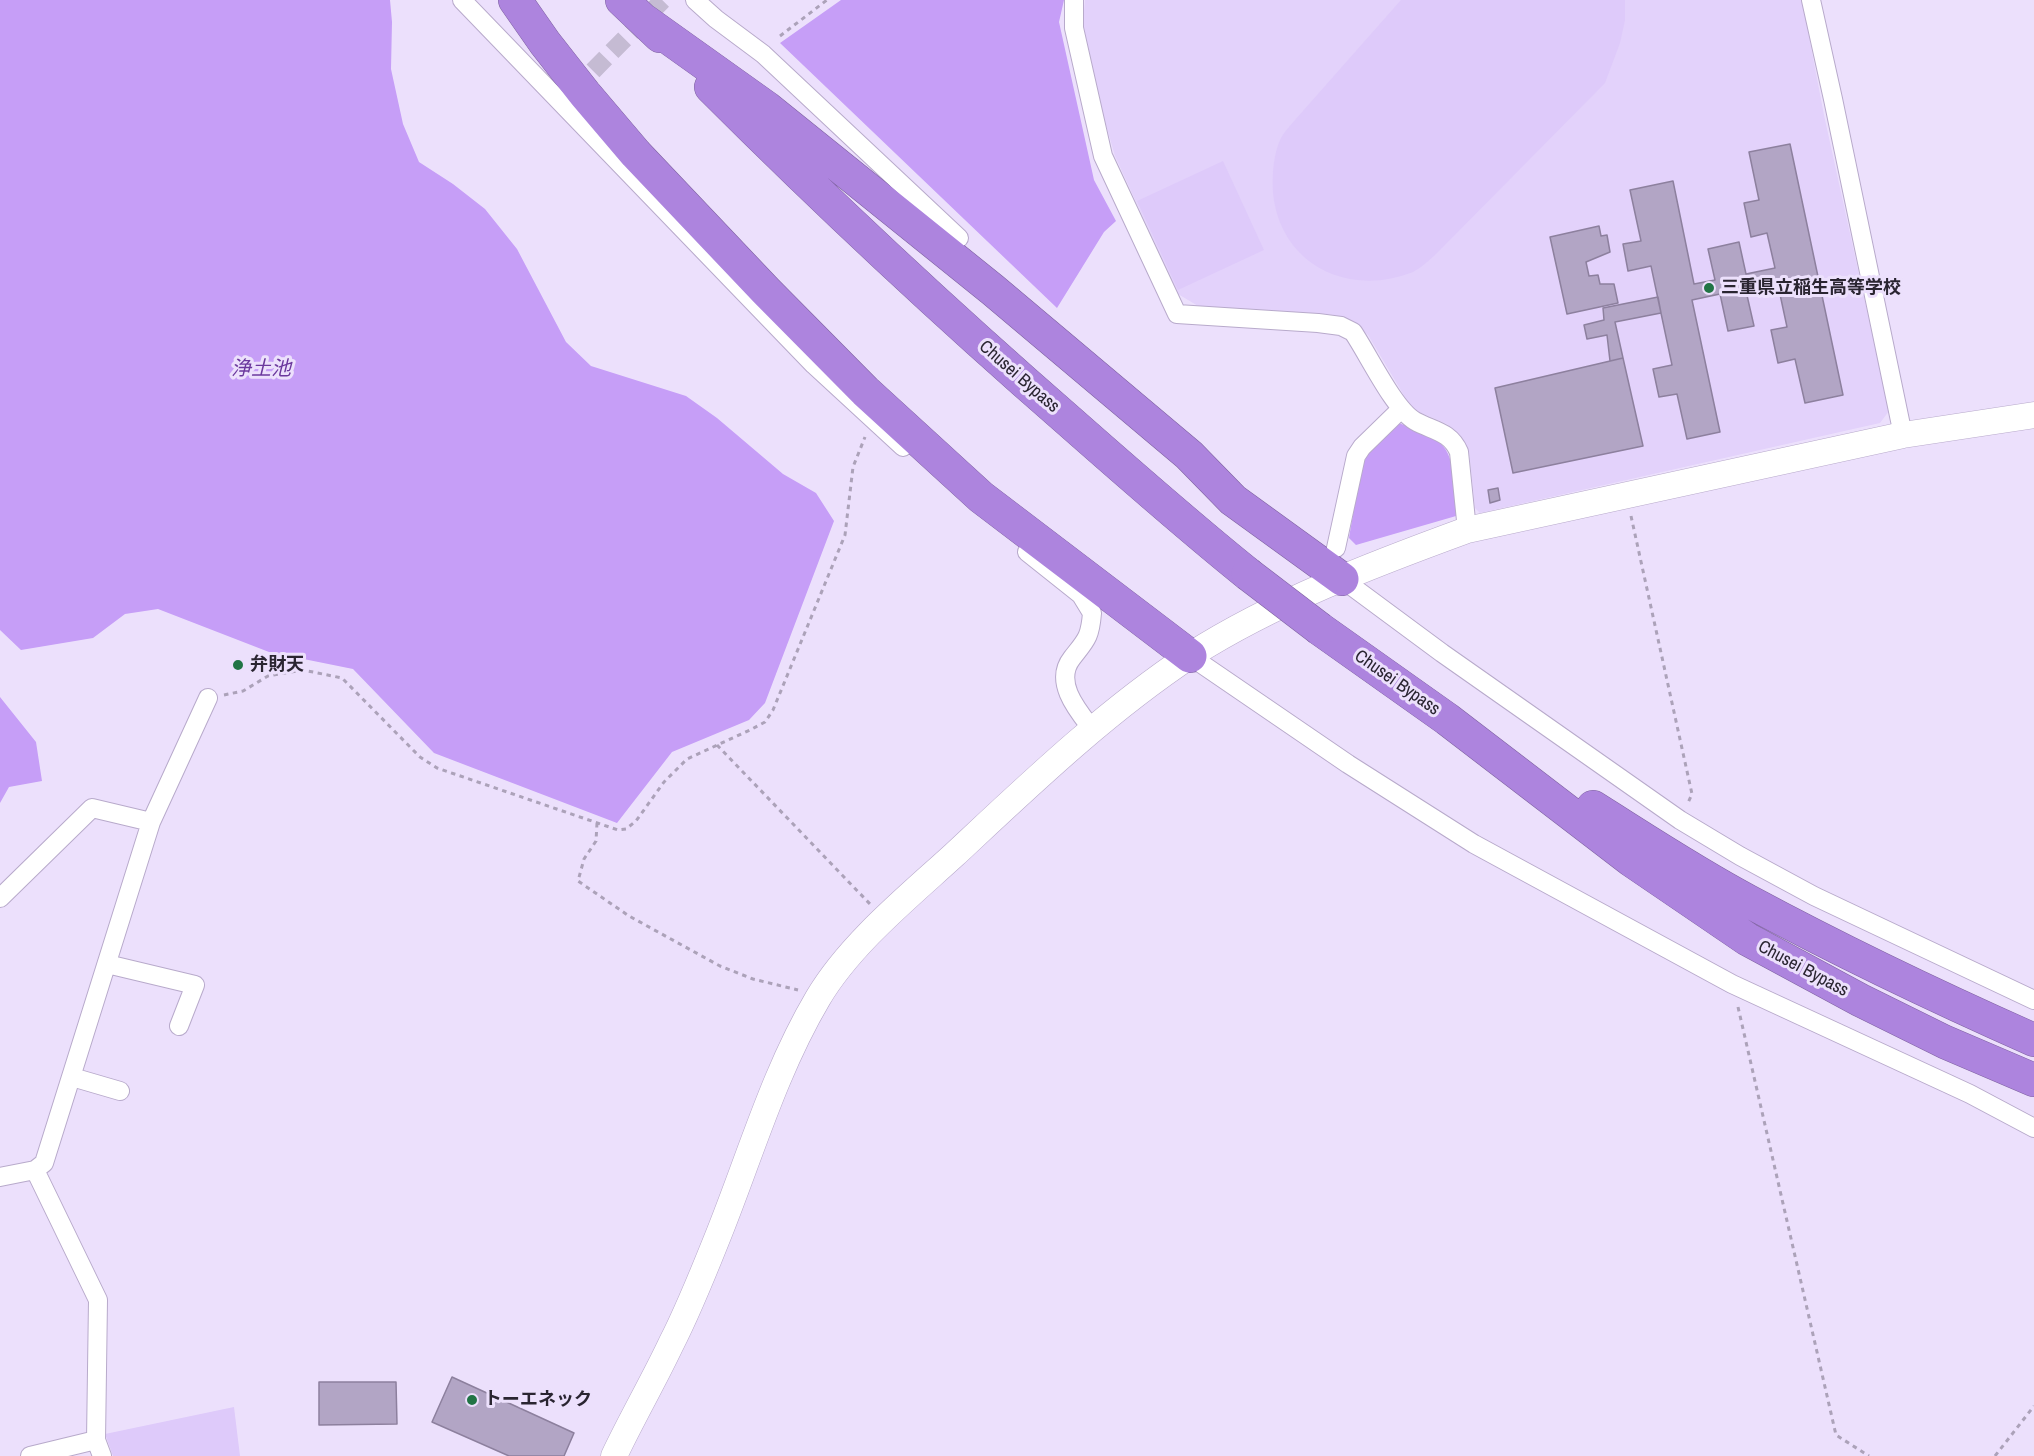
<!DOCTYPE html>
<meta charset="utf-8">
<style>
body{margin:0}
canvas{display:block;background:#ece0fc}
</style>
<canvas width="2034" height="1456"></canvas>
<script>
const ctx = document.querySelector('canvas').getContext('2d');
ctx.lineJoin = 'round';
function fill(path, color) {
  ctx.fillStyle = color;
  ctx.fill(path, 'evenodd');
}
function trace(path, color, width, dash) {
  ctx.strokeStyle = color;
  ctx.lineWidth = width;
  ctx.lineCap = dash ? 'butt' : 'round';
  ctx.setLineDash(dash || []);
  ctx.stroke(path);
}
function write(font, color, halo, rows, align = 'center') {
  ctx.font = font + ' "Archivo Narrow","Noto Sans JP",sans-serif';
  ctx.lineWidth = 6;
  ctx.setLineDash([]);
  ctx.textBaseline = 'middle';
  ctx.strokeStyle = halo;
  ctx.fillStyle = color;
  for (const [text, x, y, turn = 0] of rows) {
    ctx.save();
    ctx.translate(x, y);
    ctx.rotate((+turn || 0) * Math.PI / 180);
    ctx.textAlign = isNaN(turn) ? turn : align;
    if (halo) ctx.strokeText(text, 0, 0);
    ctx.fillText(text, 0, 0);
    ctx.restore();
  }
}
fill(new Path2D(`
 M1085 0H1802L1824 115 1889 411 1880 423 1480 513 1475 508 1469 452 1460 436 1447 424 1412 409 1368 335 1357 325 1344 317 1328 314 1198 306 1178 294 1115 156 1097 94 1083 22Z`), '#e3d2fb');
fill(new Path2D(`
 M1401 0H1625V20L1620 43 1605 83 1435 255C1428 261 1421 268 1413 272 1348 298 1280 264 1273 193 1272 176 1273 154 1281 138 1284 132 1290 126 1295 120Z
 M1223 161 1264 250 1178 290 1137 201Z
 M234 1407 240 1456H113L105 1434Z`), '#decafa');
fill(new Path2D(`
 M0 0H390L392 22 391 69 403 124 419 162 453 184 485 209 517 249 566 342 591 366 686 396 717 418 783 474 816 493 834 521 765 703 749 720 672 752 617 823 434 753 353 669 269 652 158 609 125 614 93 638 21 650 0 630Z
 M841 0H1064L1059 22 1094 180 1116 221 1104 232 1057 308 780 43Z
 M1399 423C1413 429 1430 434 1441 444 1456 457 1456 496 1456 516L1356 545 1349 538C1353 517 1359 470 1368 453 1375 441 1389 432 1399 423Z
 M0 697 36 742 42 781 9 787 0 803Z`), '#c69ef7');
const building = new Path2D(`
 M1790 144 1843 395 1805 403 1795 359 1778 363 1771 330 1787 327 1778 285 1746 291 1754 326 1728 331 1720 294 1692 300 1720 432 1687 439 1677 394 1659 397 1653 369 1672 365 1651 266 1628 271 1623 244 1641 241 1630 190 1673 181 1694 284 1715 280 1708 249 1739 242 1746 274 1775 268 1767 233 1751 237 1744 203 1759 200 1749 152Z
 M1599 226 1601 236 1607 235 1610 252 1586 262 1589 276 1598 275 1600 284H1614L1618 303 1567 314 1550 237Z
 M1658 297 1661 313 1615 322 1623 358 1610 361 1607 335 1587 339 1584 325 1604 320 1603 308Z
 M1623 358 1643 446 1513 473 1495 388Z
 M1498 488 1500 500 1490 503 1488 490Z
 M452 1377 574 1433 564 1456H509L432 1422Z
 M319 1382H396L397 1424 319 1425Z`);
fill(building, '#b2a5c5');
trace(building, '#8d809e', 1.5);
trace(new Path2D(`
 M574 90 663 0`), '#c5bbd3', 18, [18, 9]);
const street = new Path2D(`
 M462 0 814 365 903 447
 M695 0 716 19 763 54 959 238
 M1074 0V28L1103 156 1177 314 1318 323 1341 326 1353 332C1368 354 1394 409 1415 421 1433 431 1450 431 1459 452L1467 530
 M1811 0 1833 99 1903 435
 M1336 548 1356 456 1362 447 1401 409
 M1027 552 1081 595 1092 613C1090 638 1086 640 1072 658 1053 682 1078 711 1092 729
 M1342 579 1442 653 1680 820 1740 856 1814 896 2034 1000
 M1190 656 1348 764 1474 844 1732 984 1970 1094 2034 1128
 M151 822 208 698
 M0 898 92 808 151 822 44 1163 35 1170 0 1177
 M107 964 195 985 179 1026
 M72 1077 120 1091
 M35 1170 98 1300 96 1440 102 1456
 M30 1456 96 1440`);
const secondary = new Path2D(`
 M614 1456C632 1418 653 1382 671 1344 688 1311 702 1276 716 1241 749 1160 773 1074 818 998 850 944 908 897 954 855 1029 785 1105 712 1191 655 1274 602 1374 564 1467 530L1903 435 2034 415`);
const highway = new Path2D(`
 M515 0 545 43 585 94 636 154 766 291 865 391 981 497 1190 656
 M622 0 660 36
 M645 21 767 108 993 290 1189 455 1233 500 1342 579
 M711 87C827 203 946 314 1069 421 1128 473 1187 525 1248 574
 M1320 629 1447 719 1631 860 1747 939 1860 1000 1945 1042 2034 1080
 M1593 807C1644 839 1695 873 1748 901 1841 951 1937 997 2034 1040`);
trace(street, '#b8aacb', 20);
trace(secondary, '#b8aacb', 27);
trace(highway, '#7f63a1', 34);
trace(new Path2D(`
 M780 36 827 0
 M1631 516 1692 794 1687 805
 M224 695 243 691 268 676 303 670 342 678 420 757 437 768 618 830 626 829 636 821 664 782 687 759 750 730 765 722 773 710 845 535 853 467 865 437
 M717 745 870 904
 M597 823 596 841 584 859 578 881 629 916 720 966 753 979 798 990
 M1738 1007 1836 1435 1869 1456
 M1995 1456 2034 1406`), '#aca2b9', 3, [4.5, 4.5]);
trace(street, '#fff', 18);
trace(secondary, '#fff', 26);
trace(highway, '#ad84de', 33);
const highwayBridge = new Path2D(`
 M1248 574 1320 629`);
trace(highwayBridge, '#7f63a1', 34, []);
trace(highwayBridge, '#ad84de', 33);
for (const [x, y, r, color] of [
 [1709,288,6,"#217445"],
 [238,665,6,"#217445"],
 [472,1400,6,"#217445"]
]) {
  const dot = new Path2D();
  dot.arc(x, y, r, 0, 2 * Math.PI);
  ctx.fillStyle = color;
  ctx.fill(dot);
  trace(dot, '#ece0fc', 2);
}
write('bold 18px', '#2a2531', '#ece0fc', [
 ["三重県立稲生高等学校",1721,288],
 ["弁財天",250,665],
 ["トーエネック",484,1400]
], 'left');
write('18px', '#2a2531', '#ece0fc', [
 ["Chusei Bypass",1019,377,41],
 ["Chusei Bypass",1397,683,35],
 ["Chusei Bypass",1803,969,28]
]);
write('italic 20px', '#6b389d', '#ece0fc', [
 ["浄土池",261,370]
]);
</script>
